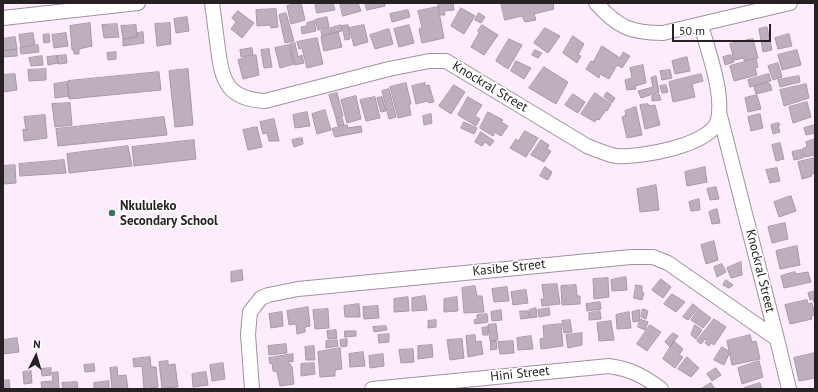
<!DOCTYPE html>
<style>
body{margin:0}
#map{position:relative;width:818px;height:392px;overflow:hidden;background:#fdedfc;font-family:"PT Sans",sans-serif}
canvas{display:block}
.frame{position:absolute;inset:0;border:4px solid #272126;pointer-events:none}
.north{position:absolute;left:16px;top:336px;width:40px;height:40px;-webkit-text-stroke:3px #fff;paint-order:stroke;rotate:5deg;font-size:11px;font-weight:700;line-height:16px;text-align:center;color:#272126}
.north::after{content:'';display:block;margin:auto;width:14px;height:18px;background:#272126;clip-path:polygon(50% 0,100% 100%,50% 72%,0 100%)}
.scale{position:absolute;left:672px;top:24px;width:99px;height:18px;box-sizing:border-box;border:2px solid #272126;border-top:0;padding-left:5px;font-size:12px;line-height:14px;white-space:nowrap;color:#272126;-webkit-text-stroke:3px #fff;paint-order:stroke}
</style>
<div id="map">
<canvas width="818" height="392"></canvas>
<div class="frame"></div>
<div class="north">N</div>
<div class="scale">50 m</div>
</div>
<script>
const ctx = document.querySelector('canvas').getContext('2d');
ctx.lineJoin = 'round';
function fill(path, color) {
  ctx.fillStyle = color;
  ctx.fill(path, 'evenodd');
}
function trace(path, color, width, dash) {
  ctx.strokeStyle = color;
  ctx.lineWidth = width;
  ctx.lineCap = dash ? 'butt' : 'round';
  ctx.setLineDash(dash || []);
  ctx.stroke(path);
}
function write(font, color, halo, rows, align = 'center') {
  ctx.font = font + ' "PT Sans",sans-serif';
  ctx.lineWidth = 3.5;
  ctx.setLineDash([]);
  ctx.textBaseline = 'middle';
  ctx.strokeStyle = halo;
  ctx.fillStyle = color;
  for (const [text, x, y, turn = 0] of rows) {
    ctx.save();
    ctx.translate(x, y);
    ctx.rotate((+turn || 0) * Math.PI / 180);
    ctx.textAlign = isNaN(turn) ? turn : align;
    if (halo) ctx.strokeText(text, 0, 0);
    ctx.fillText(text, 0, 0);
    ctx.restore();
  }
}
const building = new Path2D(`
 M301 3 305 20 291 24 287 6Z
 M315 3H333L335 10 317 13Z
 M340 3H358L361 11 343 16Z
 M365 3H385V6L367 10Z
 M438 3H453L454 10 444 11 445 15H441Z
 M501 3H553L554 9 534 14 536 20 525 22 522 16 505 20Z
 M438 7 444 38 422 43 419 29 422 27 418 11Z
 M461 8 475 16 464 34 451 26Z
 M276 9 278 27 271 28 270 25 257 26 256 10Z
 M408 10 410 17 392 22 390 14Z
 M238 11 254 23 242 38 231 29 236 22 232 18Z
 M286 13 294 41 285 43 279 15Z
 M479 13 485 17 481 23 475 20Z
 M187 17 189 31 176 33 174 19Z
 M327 17 329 27 318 30 315 20Z
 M314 21 316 31 302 34 301 27 307 26V23Z
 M90 23 92 46 79 49V54H74V50H72L70 26Z
 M170 23 171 44 157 46 155 24Z
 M117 24 119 37 104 38 102 25Z
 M136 25 137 37 123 39 121 26Z
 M341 25 342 31 322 36 321 31Z
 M348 25 350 39 345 40 342 26Z
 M364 25 368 42 354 46 349 28Z
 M409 25 414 43 399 47 394 29Z
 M482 25 498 35 484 55 471 47 479 33 478 31Z
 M767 27 772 50 763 52 759 29Z
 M545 28 560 36 548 53 534 43Z
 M389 29 393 44 375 49 370 35Z
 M143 32 144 43 123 46V39L137 37V33Z
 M338 32 342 47 324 51 321 37Z
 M33 33 35 45 21 47 19 35Z
 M66 33 68 46 54 48 52 35Z
 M49 34 50 42 44 43 43 35Z
 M789 34 792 46 778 49 775 38Z
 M573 36 584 44 578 55 581 56 577 63 563 53Z
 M15 37 17 49 3 51V39Z
 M317 38 323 64 307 68 302 48 299 49 297 42Z
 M509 39 522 45 508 69 496 61Z
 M753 39 758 58 744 61V58L734 60 730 44Z
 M295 43 298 57 302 55 304 63 295 65 290 44Z
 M38 45 39 52 21 54 20 48Z
 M289 45 294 64 280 68 275 48Z
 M602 46 620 58 623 52 630 56 622 68 617 65 609 79 600 74 599 78 586 69 591 61 593 62Z
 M252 48 253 55 241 57 240 50Z
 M269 49 272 67 264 68 261 50Z
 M17 50V56L3 57V51Z
 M535 50 542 53 538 58 532 55Z
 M797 50 801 65 782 70 778 55Z
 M116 52V59L108 60 107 53Z
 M66 55 67 63 58 64 57 56Z
 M256 55 259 75 243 79 238 60Z
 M731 55 734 62 725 65 723 57Z
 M42 56 43 65 31 66 29 58Z
 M57 56 58 63 48 65 47 57Z
 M687 57 690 71 675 74 672 61Z
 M756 59 758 67 755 68 757 75 734 81 730 66Z
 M516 61 531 68 524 79 511 71Z
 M778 63 782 77 773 80 768 66Z
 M643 65 646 83 635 86 636 89 627 90 625 80 632 78 630 68Z
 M544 67 568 82 556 104 529 88Z
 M46 69V80L29 81 28 70Z
 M188 69 193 125 175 127 169 71Z
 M670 70 672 78 662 80 660 71Z
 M159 72 161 90 69 99 68 81Z
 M15 74 17 90 3 92V75Z
 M701 74 703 81 692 84 695 97 673 102 669 82Z
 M769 74 771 81 750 87 748 80Z
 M656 76 659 92 641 98 638 91 653 87 651 78Z
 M799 76 800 82 780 87 778 80Z
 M67 82 69 96 55 98 54 84Z
 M406 83 411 104 409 105 411 115 398 118 390 87Z
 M425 83V86L429 85 434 102 429 103 428 101 416 104 412 86Z
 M767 83 770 84 772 90 756 94 754 87Z
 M806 84 809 98 784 106 780 90Z
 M454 85 465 92 451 114 439 106Z
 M666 85 668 92 662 93 660 86Z
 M389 89 396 117 389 119 382 91Z
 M607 92 615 98 612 103 604 97Z
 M337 93 343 116 336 118 329 95Z
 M595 93 611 104 607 111 606 110 599 120 596 119 595 122 581 114Z
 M573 94 585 102 578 113 565 105Z
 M659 94 661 100 652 101V96Z
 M757 95 761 109 748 112 745 98Z
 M356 96 361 119 347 123 341 100Z
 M375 97 380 118 366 121 360 100Z
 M382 97 386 111 381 112 377 98Z
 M468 97 482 105 475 116 480 119 476 126 458 115Z
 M807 102 811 117 793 123 789 107Z
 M70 103 72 125 55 127 52 104Z
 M648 104 649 106 655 105 660 125 645 129 640 105Z
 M636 107 642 135 627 138 622 117 626 115 625 111Z
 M325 110 331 130 317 134 312 114Z
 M307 112 310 126 295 128 293 115Z
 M488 112 503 120 501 122 508 126 501 136 495 132 493 136 480 128Z
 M431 114 432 123 424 125 423 116Z
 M760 114 763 128 751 131 748 117Z
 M45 115 47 138 24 141 23 129 26 130 24 117Z
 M164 117 167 135 58 146 56 129Z
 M342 118 344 125 338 126 336 119Z
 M274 119 279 141H269L267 133 263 134 260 122Z
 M464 122 477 128 474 134 461 128Z
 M779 123 780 125 778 126 780 132 773 134 771 125Z
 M347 125 348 128 361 126 362 132 335 137 332 129Z
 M815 125V133L806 135 804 128Z
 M257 127 262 147 248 150 243 130Z
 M525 131 538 138 526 157 510 148 516 139 518 141Z
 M481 132 494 141 490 146 485 142 482 146 475 142Z
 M302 138 303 144 294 147 292 140Z
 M815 139V155L804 157 802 149 807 147 806 142Z
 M194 140 196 159 134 166 132 147Z
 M541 140 549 145 547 149 551 151 544 162 531 155Z
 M780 143 784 159 776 161 772 145Z
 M128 146 132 166 69 173 67 154Z
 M801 150 803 158 794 160 792 152Z
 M815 158V173L811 174 812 176 802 179 798 162Z
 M64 160 66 173 20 176 19 164Z
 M15 165 16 183 3 184V166Z
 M545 167 552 172 548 180 540 176Z
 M705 167 707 182 687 186 685 172Z
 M777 168 780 181 770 183 766 170Z
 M656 185 659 210 640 212 637 189Z
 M716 187 719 199 710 200 707 189Z
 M791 196 796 211 779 217 774 202Z
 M699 199 700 210 691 211 689 202Z
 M717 209 720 223 712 224 709 212Z
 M785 223 788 239 772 243 768 227Z
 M714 241 718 260 706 264 701 245Z
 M797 246 800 265 780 269 776 251Z
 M741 262 742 275 731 278 727 268Z
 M722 264 726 272 717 277 714 267Z
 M242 270 243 280 231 282V272Z
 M795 272 796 274 808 272 811 282 784 288 781 276Z
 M626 277 627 290 612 291 611 280Z
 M608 278 609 297 594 299 593 279Z
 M661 279 671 287 663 298 652 290Z
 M726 280 733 285 729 288 723 285Z
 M557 284 560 304 542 306 541 299H544L542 285Z
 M576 285 577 296H580V304L562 305 561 286Z
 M636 285 642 286V292L644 293 642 300 634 298Z
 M475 286 477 296H482L484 312 464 313 462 288Z
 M507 287 509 301 494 302 492 289Z
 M526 290 528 303 513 305 511 292Z
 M815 291V303H814L813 299 810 300 808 293Z
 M672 294 685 302 676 312 664 304Z
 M425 296 427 310 412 311V298Z
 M408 297 409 311 394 312V299Z
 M457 297 458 311 444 312V299Z
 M807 300 808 304 812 303 815 315 811 316 812 319 790 324 785 305Z
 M600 302 601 309 587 311 586 304Z
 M359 304 360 317H345L344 306Z
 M693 304 698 308 688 320 683 317Z
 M378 306 379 318 364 319 363 307Z
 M308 307 310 326 305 327V332L297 334 296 324 289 325 287 311Z
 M536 308 537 317 530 318 529 310Z
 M549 308 550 315 539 317 538 310Z
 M328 309 329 328 315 329 313 310Z
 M643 309 648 311 646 319 641 317Z
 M699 309 711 318 703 328 691 320Z
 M501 310 502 320 492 321 491 312Z
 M640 310 639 321 633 322 632 312Z
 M520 311H528L529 318 521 319Z
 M600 311 601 319 589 320V313Z
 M282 312 283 326 271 328 269 314Z
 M629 312 631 328 617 329 616 315Z
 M487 314 488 322 475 324 474 320 477 319V315Z
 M640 319 648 322 645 330 638 327Z
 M714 319 726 327 714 345 711 343 709 346 705 343 707 340 705 339 701 344 697 341Z
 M436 320V327L428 328V321Z
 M570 320 572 332 564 333 562 321Z
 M611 321 614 340 599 341 597 323Z
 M496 324 498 340 490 341 488 325Z
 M561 324 563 346 541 349 540 339 544 338 543 326Z
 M650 325 661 332 647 351 637 344Z
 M695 325 702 330 696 339 691 335Z
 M386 326 387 330 374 332 373 327Z
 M488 327V335H483L482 328Z
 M336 330 337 338 328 339 327 331Z
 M345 331H356V336L345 337Z
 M582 333V345L568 348 566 335Z
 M673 333 678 336 670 347 665 342Z
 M389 334V342L379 343 378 335Z
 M475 335 476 342 481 341 483 354 468 357 466 336Z
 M750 335 752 342 756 341 760 359 732 365 727 341Z
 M531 336 533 349 518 350 517 338Z
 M17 338 19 352 3 354V340Z
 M347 339V346L341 347 340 340Z
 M462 339 464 358 450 360 447 340Z
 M337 340 338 346 326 348V341Z
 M491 341H496L497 349 491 350Z
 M513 341 514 353 500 354 498 342Z
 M674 341 683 349 679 355 683 357 675 368 663 359Z
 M286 344 287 353 269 355 268 346Z
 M432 345 433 357 418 359V346Z
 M314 346 315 360H306L305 347Z
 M722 347 730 352 724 365 714 360Z
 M340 348 342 369 335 370V376L320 377 318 352Z
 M413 349 414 362 401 363 399 350Z
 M363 352 365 366 350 367 349 354Z
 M815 353V378L799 381 794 358Z
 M293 354V362L288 361 292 367 294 384 280 386 277 372 273 371 272 363 270 364 269 358Z
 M383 354 384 366 370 368 369 356Z
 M150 357 151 367H156L158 387 144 389 142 366 134 367 133 359Z
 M687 357 699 368 691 377 678 369Z
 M168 361V365L175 364 178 387 162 388 159 362Z
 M759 361 763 377 742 384 738 368Z
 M223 363 225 379 212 381 210 365Z
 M314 363 315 374 301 376V364Z
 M94 364 95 371 85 372 84 365Z
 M117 367 118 376 126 375 128 389H112L110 368Z
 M51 368V375L42 376 41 369Z
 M716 368 721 375 712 381 707 374Z
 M31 371 32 383 24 384 23 372Z
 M58 372 59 389H42L41 382 53 381 52 373Z
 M206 372 208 385 193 387 192 374Z
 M9 380 10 389H3V381Z
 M109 381V389H94V383Z
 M77 382 78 389H63L62 383Z
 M711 383 715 389H701Z
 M760 383 762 389H744V388Z`);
fill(building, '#beafbe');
trace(building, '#a899a8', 1);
const minor = new Path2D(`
 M212 3C214 18 216 34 218 49 222 82 228 99 265 101L389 69 429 61H446L587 146C597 150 606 154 616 156 638 158 711 146 718 120 724 93 708 51 701 25
 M596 3C618 27 630 33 663 33L790 3
 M3 18 138 3
 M719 112 777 339
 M252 389 248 334 250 312 261 298 268 295 298 289 631 257H653L668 263 777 339 789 389
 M372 389 609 366C630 369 644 376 661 389`);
trace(minor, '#9f919f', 16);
trace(minor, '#fff', 14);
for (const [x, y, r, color] of [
 [112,213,4,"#37725d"]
]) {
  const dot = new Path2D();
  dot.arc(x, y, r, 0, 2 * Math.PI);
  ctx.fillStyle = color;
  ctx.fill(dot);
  trace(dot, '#fff', 1.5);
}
write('13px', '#272126', '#fff', [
 ["Knockral Street",490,87,31],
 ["Kasibe Street",509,268,-6],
 ["Knockral Street",760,271,76],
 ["Hini Street",520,374,-6]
]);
write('bold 13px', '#272126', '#fff', [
 ["Nkululeko",120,206],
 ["Secondary School",120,221]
], 'left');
</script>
